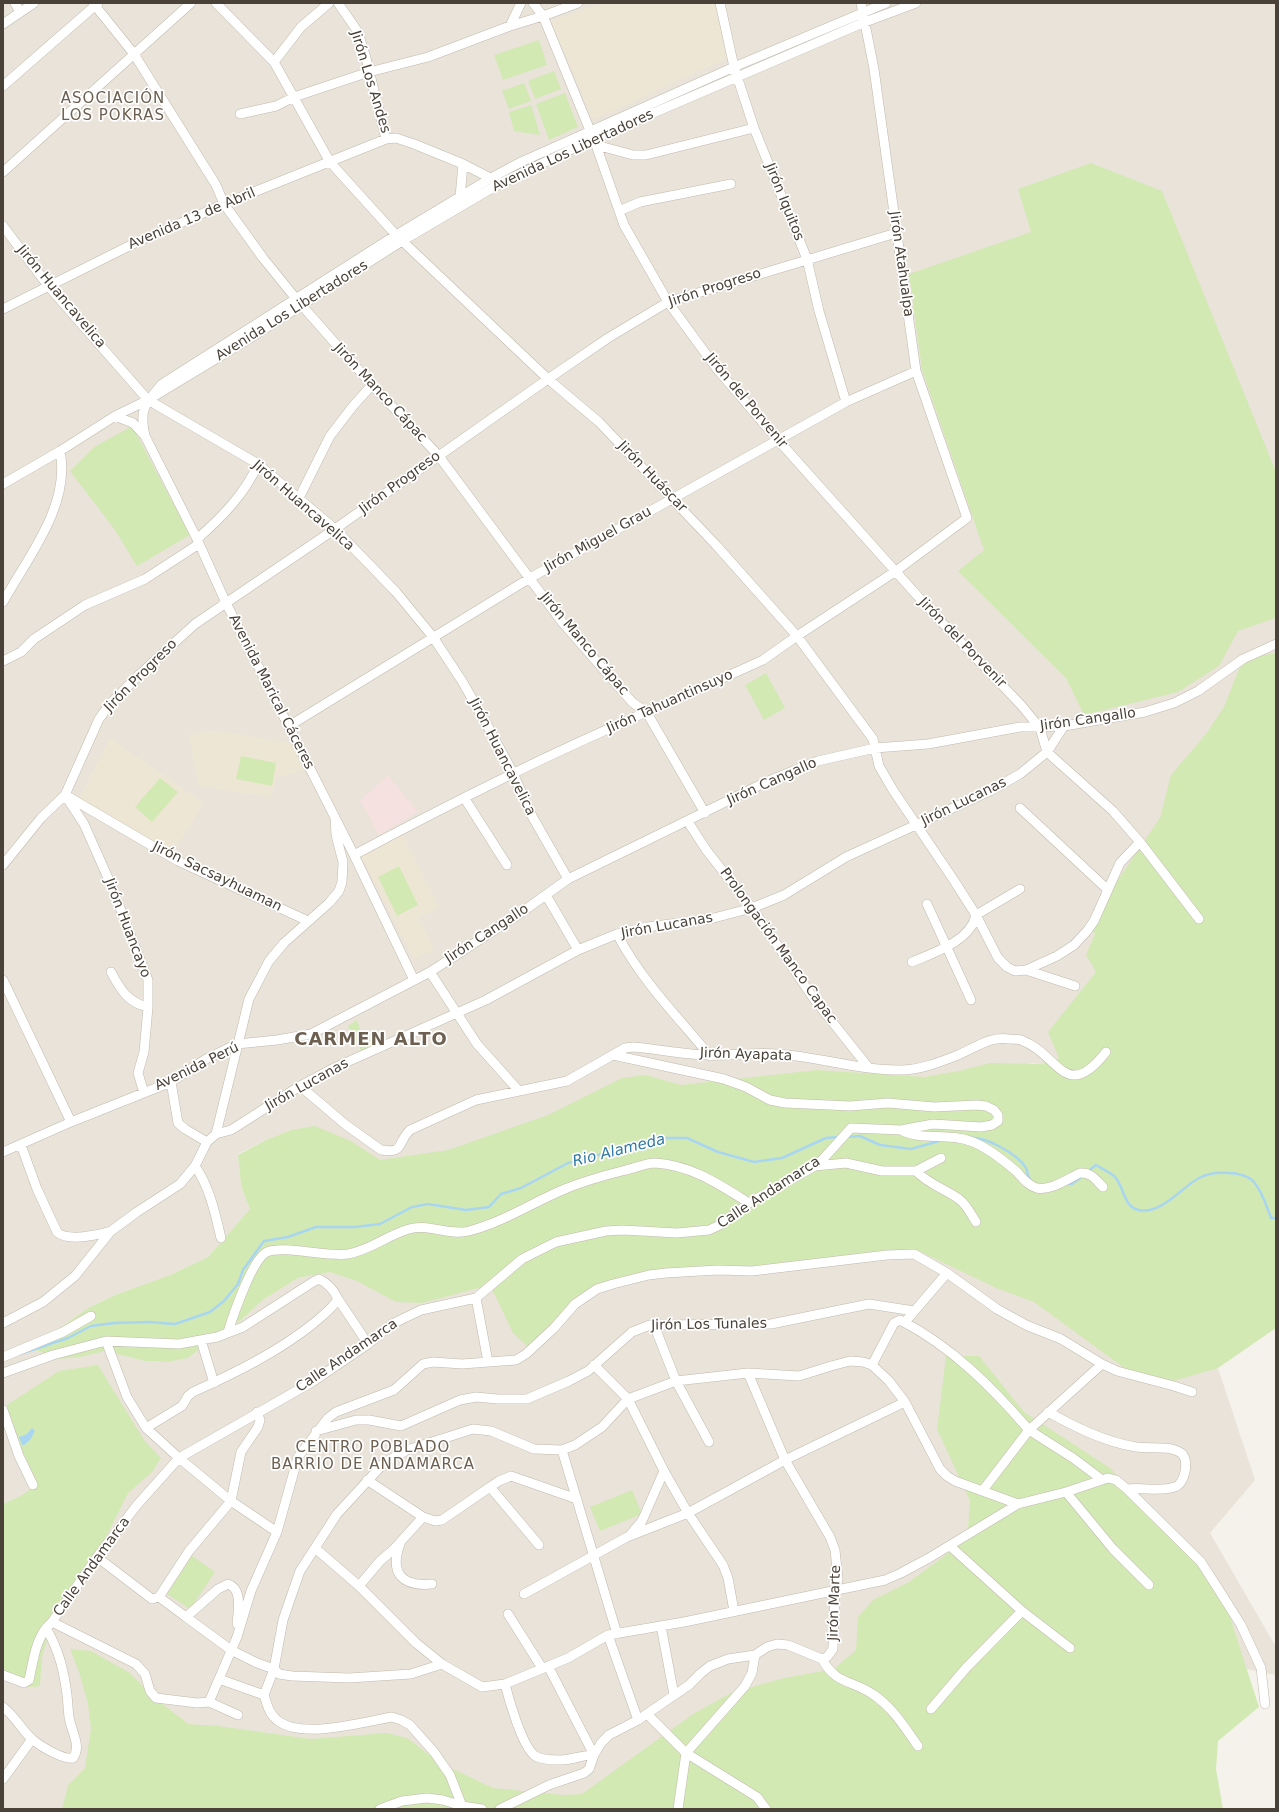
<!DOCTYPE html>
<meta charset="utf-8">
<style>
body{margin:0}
#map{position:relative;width:1279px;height:1812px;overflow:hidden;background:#f5f2eb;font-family:"DejaVu Sans",sans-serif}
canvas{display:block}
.frame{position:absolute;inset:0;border:4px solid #4a4238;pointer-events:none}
</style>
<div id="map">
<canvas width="1279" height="1812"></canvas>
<div class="frame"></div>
</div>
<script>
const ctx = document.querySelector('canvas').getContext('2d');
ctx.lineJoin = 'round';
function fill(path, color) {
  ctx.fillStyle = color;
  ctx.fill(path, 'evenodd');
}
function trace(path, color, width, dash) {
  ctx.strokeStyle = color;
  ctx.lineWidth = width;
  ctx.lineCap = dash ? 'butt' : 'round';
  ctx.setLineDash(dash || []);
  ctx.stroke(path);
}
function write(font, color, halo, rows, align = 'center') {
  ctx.font = font + ' "DejaVu Sans",sans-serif';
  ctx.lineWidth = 3.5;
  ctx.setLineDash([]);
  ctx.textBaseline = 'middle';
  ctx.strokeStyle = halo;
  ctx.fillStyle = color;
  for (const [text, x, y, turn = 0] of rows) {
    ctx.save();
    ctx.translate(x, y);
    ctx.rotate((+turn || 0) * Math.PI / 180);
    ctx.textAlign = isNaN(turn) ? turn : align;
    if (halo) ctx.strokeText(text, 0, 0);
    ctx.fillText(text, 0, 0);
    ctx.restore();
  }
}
fill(new Path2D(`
 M3 3H1276V701L1059 1058 1041 1064 1029 1063 1251 1297 1218 1368 1255 1480 1210 1533 1276 1647V1675L1236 1667 851 1809H3ZM291 1130 330 1272 298 1278 263 1300 240 1321 211 1340 167 1362 145 1361 105 1351 59 1359 39 1351 26 1350 35 1345 88 1308 115 1295 170 1275 208 1257 250 1209 241 1186 238 1154 266 1140Z`), '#e9e3d9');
fill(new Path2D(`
 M601 3H715L727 58 593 120 551 21Z
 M215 730 294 744 298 759 304 770 276 777 274 789 269 797 198 786 189 734Z
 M110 738 204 803 173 853 83 804 80 796Z
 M403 835 439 907 418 918 434 949 414 959 361 856Z`), '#eee6d5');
fill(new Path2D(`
 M388 775 418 812 379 835 360 800Z`), '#f5e1df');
fill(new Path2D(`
 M539 40 547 65 503 80 494 55Z
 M554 71 561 89 535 99 528 81Z
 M524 83 531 101 509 109 502 91Z
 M565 93 578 127 549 140 536 104Z
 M531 105 540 135 514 131 509 112Z
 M1091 163 1162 191 1276 472V618L1238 631 1219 666 1178 692 1084 715 1066 678 958 571 984 550 922 370 909 274 1031 232 1018 189Z
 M132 426 190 535 137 566 115 530 70 471 94 447Z
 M1276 653V1328L1218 1368 1173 1381 1134 1375 1034 1302 996 1288 915 1249 764 1268 669 1270 599 1287 546 1336 527 1346 513 1333 490 1285 422 1303 396 1302 357 1281 330 1272 298 1278 263 1300 240 1321 211 1340 188 1358 167 1362 145 1361 105 1351 80 1357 59 1359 39 1351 24 1349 35 1345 88 1308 115 1295 170 1275 208 1257 250 1209 241 1186 238 1155 266 1140 291 1130 315 1126 351 1141 380 1160 448 1150 548 1115 622 1078 646 1075 681 1085 817 1070 924 1077 959 1071 990 1063 1041 1064 1059 1058 1048 1032 1096 972 1086 955 1095 934 1088 924 1160 818 1171 775 1206 734 1224 707 1243 659Z
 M766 673 785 708 764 720 745 685Z
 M241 756 276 763 272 786 236 779Z
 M160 778 178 792 152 822 135 807Z
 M399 866 418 905 397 916 378 877Z
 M357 1020 360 1030 353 1034 348 1026Z
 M358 1034 363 1037 373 1038 375 1043 362 1052 354 1037Z
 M946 1356H979L1024 1412 1110 1468 1220 1586 1259 1707 1218 1741 1216 1769 1223 1809H62L68 1785 85 1768 91 1729 88 1704 79 1672 70 1649 91 1651 130 1673 149 1693 188 1724 218 1726 311 1739 387 1733 407 1738 440 1763 493 1788 563 1795 582 1794 693 1714 731 1693 784 1678 834 1669 856 1650 858 1617 873 1600 909 1582 947 1554 968 1528 970 1501 937 1429Z
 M98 1365 144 1440 161 1458 152 1472 128 1493 102 1545 94 1570 50 1630 42 1656 40 1686C24 1689 12 1685 3 1671V1504L21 1496 38 1484 20 1446 7 1405 59 1371Z
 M632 1490 642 1514 600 1531 590 1507Z
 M192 1556 215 1572 190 1609 167 1594Z`), '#d3e9b4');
fill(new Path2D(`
 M32 1428 35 1431 30 1440 24 1445H22L19 1437 27 1434Z`), '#a8d6f1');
trace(new Path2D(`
 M847 1137 860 1136 880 1145 911 1149 939 1141
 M969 1138C985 1136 1018 1154 1026 1168 1028 1172 1027 1176 1030 1179
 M1087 1172 1096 1165C1102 1169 1110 1172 1115 1177 1124 1186 1123 1207 1139 1210 1161 1215 1182 1187 1199 1178 1208 1173 1219 1172 1229 1173 1237 1173 1249 1176 1254 1182 1263 1193 1266 1205 1271 1218H1276
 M1067 1184H1072L1084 1175
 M20 1354 68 1338 91 1326 114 1323 149 1322 175 1324 210 1312 224 1301 238 1284 243 1270 264 1241 288 1237 316 1227H355L380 1224 412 1207 428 1204 466 1210 489 1207 501 1194 521 1188 568 1163 631 1146 666 1138H687L718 1152 754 1162 782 1158 826 1138 838 1137`), '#a8d6f1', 2.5);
const minor = new Path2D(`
 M15 3 20 12
 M93 3 134 54 216 185 224 204 263 258 297 300 372 385 438 455 562 622 632 702 647 713 705 813
 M216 3 274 62 330 162 396 235 548 379 599 422 716 545 797 636 873 739 879 766 893 790 955 882 976 915 998 958 1007 967 1015 971 1026 970 1057 956 1074 945 1087 931 1094 921 1120 863 1140 842
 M338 3 358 32 366 58 386 139
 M533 3 543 16 596 145 624 225 668 302 717 369 778 440 931 611 1021 705 1040 728 1047 752 1113 811 1140 842 1199 919
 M720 3 734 67 754 128 807 259 819 311 846 402
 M3 24 34 3
 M510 26 521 3
 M274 62 301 27 329 3
 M3 86 98 3
 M240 114 276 106 294 97 369 72 428 57 510 26 543 16 578 3
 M596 145 633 155H646L754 128
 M3 172 191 3
 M462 200 460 197 463 164
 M619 211 640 202 731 184
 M3 226 49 287 148 400 258 464 335 529 396 592 433 637 462 681 486 723 513 773 532 816 568 879
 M3 309 137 242 224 204 386 139 396 138 414 144 463 164 494 180
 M115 416 133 423 145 436 197 539 226 603 354 855 414 980
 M145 436C139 409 145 404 162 384L396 235 491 178 521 162 734 67 886 3
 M3 484 60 451 115 416 148 400 244 342 402 241 499 184 593 139 865 22 916 3
 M299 498 330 436 353 406 372 385
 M197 539C221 518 245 494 258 464
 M3 602C28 557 71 505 60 451
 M3 661 21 652 34 639 85 605 145 579 199 544
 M289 726 530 578 846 402 916 371
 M65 795 84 824 112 887 148 980V1007L144 1052 138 1073 144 1093
 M67 796 178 861 308 921
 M465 799 507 865
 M1020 808 1107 889
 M688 822 707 851 752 908 814 999 869 1068
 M354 855C406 827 459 800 512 774 594 733 680 698 763 660L797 636 896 571 967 518 916 371 874 69 861 3
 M3 865 41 818 65 795 99 719 110 704 140 674 195 624 335 529 548 379 608 338 668 302 896 233
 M546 895 578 950
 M927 904 971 1000
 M617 934C641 980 677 1016 710 1056
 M912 962C933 953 971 941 976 915L1020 889
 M1026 970 1075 986
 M111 972C120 989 128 1003 148 1007
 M430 972 477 1044 519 1091
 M3 980 71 1122
 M171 1082 178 1123 185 1129 207 1142
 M300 1086 346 1125 381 1150C405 1154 397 1142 410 1130L476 1100 567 1081 625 1048 633 1047C659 1049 685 1055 711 1055 733 1056 756 1052 778 1054 820 1057 861 1071 903 1070 923 1069 940 1062 958 1055 975 1048 990 1036 1009 1039 1013 1039 1018 1039 1021 1040 1059 1054 1065 1104 1106 1052
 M901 1130C920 1141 949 1132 973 1142 988 1148 1003 1160 1016 1171 1022 1177 1028 1186 1037 1188 1051 1191 1067 1179 1080 1173 1091 1172 1096 1180 1103 1187
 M216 1134 231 1130 300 1086 336 1067 486 1000 578 950 617 934 647 927 710 919 752 908 784 895 846 857 990 791 1020 774 1047 752 1064 726
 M21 1145 37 1189 57 1232C67 1242 99 1235 111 1231
 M3 1152 71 1122 171 1082 206 1059 237 1044 277 1040 311 1034 430 972 522 912 568 879 766 782 818 761 875 748 928 744 1020 727 1064 726 1145 712 1174 703 1198 691 1243 659 1276 644
 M195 1166C210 1188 215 1213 221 1238
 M815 1166 846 1163 882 1171H916C928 1184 945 1189 959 1199 967 1205 971 1214 976 1222
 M916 1171 941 1158
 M476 1298 488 1362
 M338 1299 368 1344
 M905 1322 947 1273
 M3 1323 43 1302 75 1276 111 1231 137 1212 180 1184 195 1166 207 1142 216 1134 249 999 269 961 284 943 329 903 339 891 342 882 343 862 336 835 335 817
 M654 1325 676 1381 709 1442
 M228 1332C233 1316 252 1259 267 1252 282 1245 328 1257 348 1254 370 1250 388 1235 409 1229 427 1223 449 1236 469 1231 504 1222 533 1202 565 1189 584 1181 606 1175 626 1170 635 1168 646 1163 655 1163 691 1165 720 1185 749 1203
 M201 1340 214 1383
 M106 1341 127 1397 146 1428 179 1458 231 1501 277 1532
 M3 1357 63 1332 91 1316
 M594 1365 628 1399 664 1471 688 1513 723 1565 728 1578 734 1611
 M872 1365 894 1323 900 1320C951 1346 992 1387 1029 1430L983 1490
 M3 1373 53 1355 106 1341 179 1344 217 1337 243 1327 313 1282 319 1279C329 1284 334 1290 338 1299 332 1309 323 1315 314 1323 278 1352 235 1373 193 1392L188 1396 182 1406 146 1428
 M3 1410 19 1456 33 1485
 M1048 1412C1075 1427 1105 1442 1136 1447 1149 1449 1169 1445 1181 1453 1190 1459 1185 1484 1175 1487 1160 1492 1143 1487 1127 1489
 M316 1431 356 1420H369L401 1426 460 1400 476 1397 498 1399H527L569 1381 588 1371 632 1332 650 1325 771 1324 869 1304 914 1311
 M562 1450 617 1634
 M1101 1479 1073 1458 1029 1430 1102 1364
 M367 1480 423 1517
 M490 1487 499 1481 511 1476 577 1499
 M1066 1492 1113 1549 1149 1585
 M631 1534 642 1521 664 1471
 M400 1544C389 1574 403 1587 432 1584
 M950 1546 1022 1611 1070 1648
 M315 1548 359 1586 416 1643 442 1664
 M97 1557 152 1599 159 1597 189 1551 231 1501 241 1452 258 1427 260 1420 257 1412
 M359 1586 380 1561 393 1550 423 1517 435 1521 442 1520 490 1487 539 1545
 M524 1594 627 1537 688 1513 785 1460 905 1402
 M159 1597 186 1617 218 1589 228 1584C243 1589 238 1611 237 1624
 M508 1614 542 1668
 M186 1617 231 1650 257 1663 274 1669 279 1674 292 1676 349 1678 411 1674 442 1664 482 1687 505 1684 568 1658 608 1635 684 1622 885 1580 901 1573 929 1558 1018 1504 1066 1492 1108 1478 1116 1480 1127 1489 1201 1562 1217 1587 1241 1625 1261 1668 1265 1704
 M52 1622 136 1664 145 1674 150 1691 156 1698 197 1703 209 1702 238 1715
 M661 1626 674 1695
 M608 1635 638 1720
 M822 1659C836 1685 853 1680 874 1695 893 1708 905 1728 918 1746
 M3 1675 24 1683 29 1680C33 1662 35 1643 46 1628
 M219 1679 264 1695
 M505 1684C509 1700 522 1745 534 1755 540 1760 553 1760 560 1760 572 1760 582 1755 594 1755L548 1666
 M209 1702 237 1637 251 1591 277 1532 298 1457 328 1418 336 1412 394 1390 423 1364 433 1362 462 1364 516 1360 526 1354 554 1328 575 1304 597 1289 613 1284 649 1275 666 1273 718 1270 752 1271 887 1255 914 1254 947 1273 997 1309 1026 1325 1061 1339 1102 1364 1117 1371 1174 1386 1192 1392
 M3 1707C15 1716 21 1729 32 1739 40 1746 63 1760 73 1758 82 1746 71 1731 69 1717 68 1710 68 1703 67 1695 64 1671 59 1650 46 1628L52 1622 97 1557 137 1505 179 1458 312 1382 368 1344 392 1324 421 1310 476 1298 522 1259 556 1242 606 1231 623 1230 677 1233 709 1230 722 1224 749 1203 815 1166 824 1158 851 1128 901 1130 933 1124 981 1127 992 1125 998 1121V1115L994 1110 986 1106 977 1105 934 1107 888 1103 850 1106 785 1103 770 1100 746 1087 724 1079 613 1055
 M931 1709 966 1668 1022 1611
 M647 1714 686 1753 757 1797 766 1809
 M3 1779 32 1739
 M462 1806 450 1775 434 1752 410 1725 401 1720 392 1717C363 1722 301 1740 277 1720 269 1714 267 1704 264 1695L274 1669 283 1620 300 1571 337 1514 384 1463 407 1450 473 1429 491 1431 534 1449 562 1450 575 1445 602 1427 628 1399 676 1381 748 1373 799 1376 831 1366 850 1361 863 1362 872 1365 889 1381 905 1402 940 1469 947 1476 955 1481 1018 1504
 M380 1809 402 1801 427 1798 443 1800 462 1806 482 1809
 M500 1809 549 1785 584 1773 589 1769 594 1755 601 1743 609 1735 638 1720 689 1685 701 1673 710 1666 728 1659 755 1655 767 1647 777 1644 788 1645 822 1659 827 1657 833 1649 835 1591 838 1579 835 1550 830 1537 785 1460 748 1373
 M678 1809 686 1753 745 1686 752 1673 755 1655`);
trace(minor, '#c1b9ad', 10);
trace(minor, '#fff', 9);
write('14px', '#4a4238', '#fff', [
 ["Jirón Los Andes",370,82,73],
 ["Avenida Los Libertadores",573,151,-25],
 ["Jirón Iquitos",784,202,68],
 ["Avenida 13 de Abril",192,219,-23],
 ["Jirón Atahualpa",901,264,82],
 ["Jirón Progreso",715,288,-18],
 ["Jirón Huancavelica",61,297,50],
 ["Avenida Los Libertadores",292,311,-32],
 ["Jirón Manco Cápac",380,393,47],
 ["Jirón del Porvenir",746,401,50],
 ["Jirón Huáscar",652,477,46],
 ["Jirón Progreso",400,483,-36],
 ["Jirón Huancavelica",303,506,41],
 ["Jirón Miguel Grau",598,540,-29],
 ["Jirón del Porvenir",962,643,46],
 ["Jirón Manco Cápac",584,644,50],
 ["Jirón Progreso",141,676,-45],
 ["Avenida Marical Cáceres",271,692,63],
 ["Jirón Tahuantinsuyo",670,702,-24],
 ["Jirón Cangallo",1088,720,-8],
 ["Jirón Huancavelica",502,757,63],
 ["Jirón Cangallo",772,782,-24],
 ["Jirón Lucanas",964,802,-26],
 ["Jirón Sacsayhuaman",217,877,26],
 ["Jirón Lucanas",667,926,-10],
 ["Jirón Huancayo",127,928,69],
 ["Jirón Cangallo",487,934,-33],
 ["Prolongación Manco Capac",778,946,54],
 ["Jirón Ayapata",746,1055,2],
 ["Avenida Perú",197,1067,-26],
 ["Jirón Lucanas",307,1085,-29],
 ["Calle Andamarca",769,1193,-33],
 ["Jirón Los Tunales",709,1325,-1],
 ["Calle Andamarca",347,1356,-34],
 ["Calle Andamarca",92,1567,-54],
 ["Jirón Marte",835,1603,-88]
]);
ctx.letterSpacing = '1px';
write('15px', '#6d6050', '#fff', [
 ["ASOCIACIÓN",113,99],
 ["LOS POKRAS",113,116],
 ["CENTRO POBLADO",373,1448],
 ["BARRIO DE ANDAMARCA",373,1465]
]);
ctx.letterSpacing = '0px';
write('italic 15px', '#2e78a6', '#fff', [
 ["Rio Alameda",619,1151,-14]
]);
ctx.letterSpacing = '1px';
write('bold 18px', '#6d6050', '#fff', [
 ["CARMEN ALTO",371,1040]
]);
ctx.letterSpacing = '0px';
</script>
